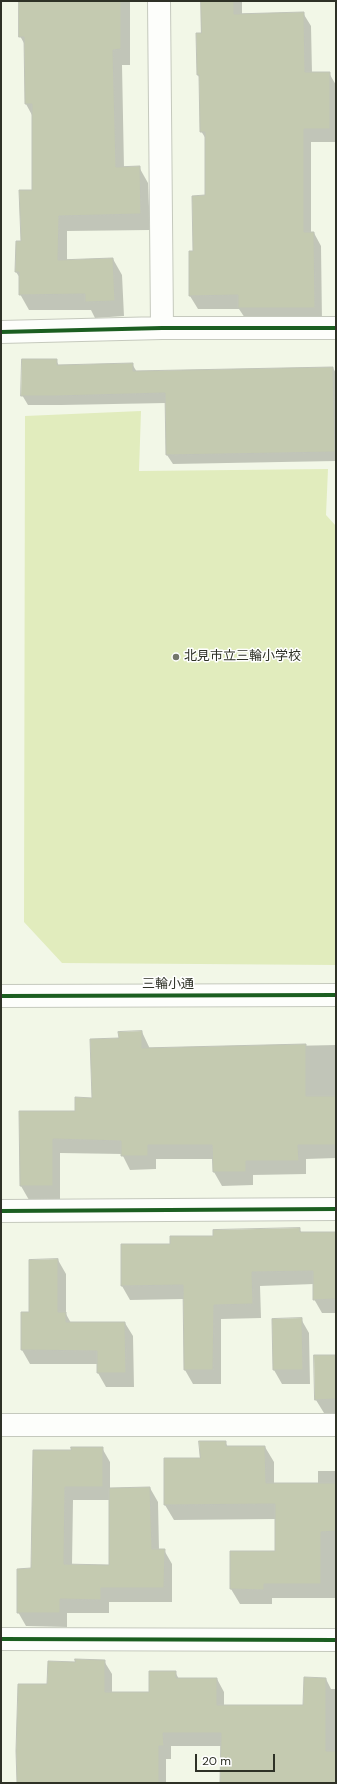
<!DOCTYPE html>
<meta charset="utf-8">
<style>
body{margin:0}
#map{position:relative;width:337px;height:1784px;overflow:hidden;background:#f2f7e7;font-family:"DM Sans",sans-serif}
canvas{display:block}
.frame{position:absolute;inset:0;border:2px solid #2e3126;pointer-events:none}
.scale{position:absolute;left:195px;top:1754px;width:80px;height:18px;box-sizing:border-box;border:2px solid #2e3126;border-top:0;padding-left:5px;font-size:12px;line-height:14px;white-space:nowrap;color:#2e3126;-webkit-text-stroke:3px #fff;paint-order:stroke}
</style>
<div id="map">
<canvas width="337" height="1784"></canvas>
<div class="frame"></div>
<div class="scale">20 m</div>
</div>
<script>
const ctx = document.querySelector('canvas').getContext('2d');
ctx.lineJoin = 'round';
function fill(path, color) {
  ctx.fillStyle = color;
  ctx.fill(path, 'evenodd');
}
function trace(path, color, width, dash) {
  ctx.strokeStyle = color;
  ctx.lineWidth = width;
  ctx.lineCap = dash ? 'butt' : 'round';
  ctx.setLineDash(dash || []);
  ctx.stroke(path);
}
function write(font, color, halo, rows, align = 'center') {
  ctx.font = font + ' "DM Sans","Noto Sans JP",sans-serif';
  ctx.lineWidth = 3;
  ctx.setLineDash([]);
  ctx.textBaseline = 'middle';
  ctx.strokeStyle = halo;
  ctx.fillStyle = color;
  for (const [text, x, y, turn = 0] of rows) {
    ctx.save();
    ctx.translate(x, y);
    ctx.rotate((+turn || 0) * Math.PI / 180);
    ctx.textAlign = isNaN(turn) ? turn : align;
    if (halo) ctx.strokeText(text, 0, 0);
    ctx.fillText(text, 0, 0);
    ctx.restore();
  }
}
fill(new Path2D(`
 M141 411 139 471 328 469 326 515 336 526V965L62 963 24 922 25 416Z`), '#e1ecbd');
fill(new Path2D(`
 M20 1H130V65H122L124 168 139 167 148 183 150 230 67 231V261L113 259 122 275 124 316 95 318 91 310H29L20 294V278L16 272 33 191V117L26 104 25 45 20 36Z
 M202 1H242V14L303 13 311 26 312 73H329L336 85V142H311V233H314L321 246 322 321H247L239 309H198L190 296 194 252 206 196V139L201 131 200 79 198 75 202 34Z
 M56 360 59 366 132 364 137 372 333 368 336 373V461L173 464 167 455 166 403 62 405H28L22 395Z
 M142 1032 150 1049 336 1045V1158L306 1159V1174L253 1175V1185L222 1186 214 1172 213 1159H156V1169L130 1170 122 1154 60 1153V1200H29L21 1186 20 1112H76L93 1099 120 1039Z
 M299 1229 302 1233H336V1313H322L314 1299V1284L260 1286 261 1318 221 1319V1384H193L185 1370 184 1299 130 1300 122 1286 171 1245 214 1237Z
 M58 1260 66 1274V1314L71 1323H125L133 1336 134 1387H106L98 1373V1364H30L22 1350 30 1313Z
 M301 1319 309 1333 310 1384H282L274 1370 273 1320Z
 M336 1356V1413H324L316 1400Z
 M225 1442 228 1447H265L274 1462V1484L318 1483V1471H336V1598H272V1604H240L231 1589V1552H276V1519L174 1520 165 1505 201 1459Z
 M102 1448 110 1462V1489L150 1488 158 1502 159 1550H164L172 1564V1602H109V1613H67V1627L26 1626 18 1612 72 1451ZM73 1500H110V1566L72 1565Z
 M104 1661 112 1674V1693H150L175 1672 179 1679H217L224 1692V1706H304L326 1679 331 1689H336V1783H221V1746H171V1759H166V1783H18L48 1685 76 1663Z`), '#0003');
const building = new Path2D(`
 M19 1H121V49L113 50 116 167 140 166 141 214 59 216 58 260 113 258 115 301 85 302V294L19 295V272H15L16 241H21L19 190H32V104H25L24 37H19Z
 M201 1H234V14L304 12 305 72H330V129H304V232H314L315 308H238V295L189 296V251H193L192 196 205 195V132H200L199 75H197L196 33H201Z
 M22 359H57V365L133 363V371L333 367 335 452 166 455 165 393 56 396H21Z
 M142 1031V1048L306 1044V1096H336V1145H298L299 1161H246V1172H213L212 1145H148V1156H121V1141L53 1139V1186H20L19 1111H75V1097L92 1098 90 1039 119 1038 118 1032Z
 M300 1228V1232H336V1299L313 1300V1271L252 1272 253 1304 214 1305 213 1370H184L183 1285 121 1286V1244H170V1236H213V1230Z
 M58 1259V1312H66V1322H125L126 1373H97V1351L21 1350V1312H29V1260Z
 M302 1318 303 1370H273L272 1319Z
 M314 1355H336V1399L315 1400Z
 M199 1441H226V1446H265L266 1483H336V1531L321 1532V1584H264V1590L230 1589V1551H275V1504L164 1505V1458H200Z
 M71 1447H103V1487H65L64 1564 109 1565V1488L150 1487 152 1549H165L164 1588H101V1600L60 1599V1613H17V1569L31 1568 33 1450H71Z
 M75 1659 105 1660V1692H149V1671H176V1678H217V1705H303L304 1677 326 1678V1751H336V1783H220L221 1733H163L164 1746H159V1783H17L16 1751 18 1684H47L48 1661 75 1662Z`);
fill(building, '#c4cab0');
trace(building, '#c0c4b8', 1);
const minor = new Path2D(`
 M159 1 162 328
 M1 332 162 328H336
 M1 996 336 995
 M1 1211 336 1209
 M1 1425H336
 M1 1639 336 1640`);
trace(minor, '#c5c9bd', 24);
trace(minor, '#fdfefb', 22);
trace(new Path2D(`
 M1 332 162 328H336
 M1 996 336 995
 M1 1211 336 1209
 M1 1639 336 1640`), '#1b5e20', 4);
for (const [x, y, r, color] of [
 [176,657,4,"#73766a"]
]) {
  const dot = new Path2D();
  dot.arc(x, y, r, 0, 2 * Math.PI);
  ctx.fillStyle = color;
  ctx.fill(dot);
  trace(dot, '#fff', 1.5);
}
write('13px', '#2e3126', '#fff', [
 ["北見市立三輪小学校",184,657]
], 'left');
write('13px', '#2e3126', '#fff', [
 ["三輪小通",168,985]
]);
</script>
